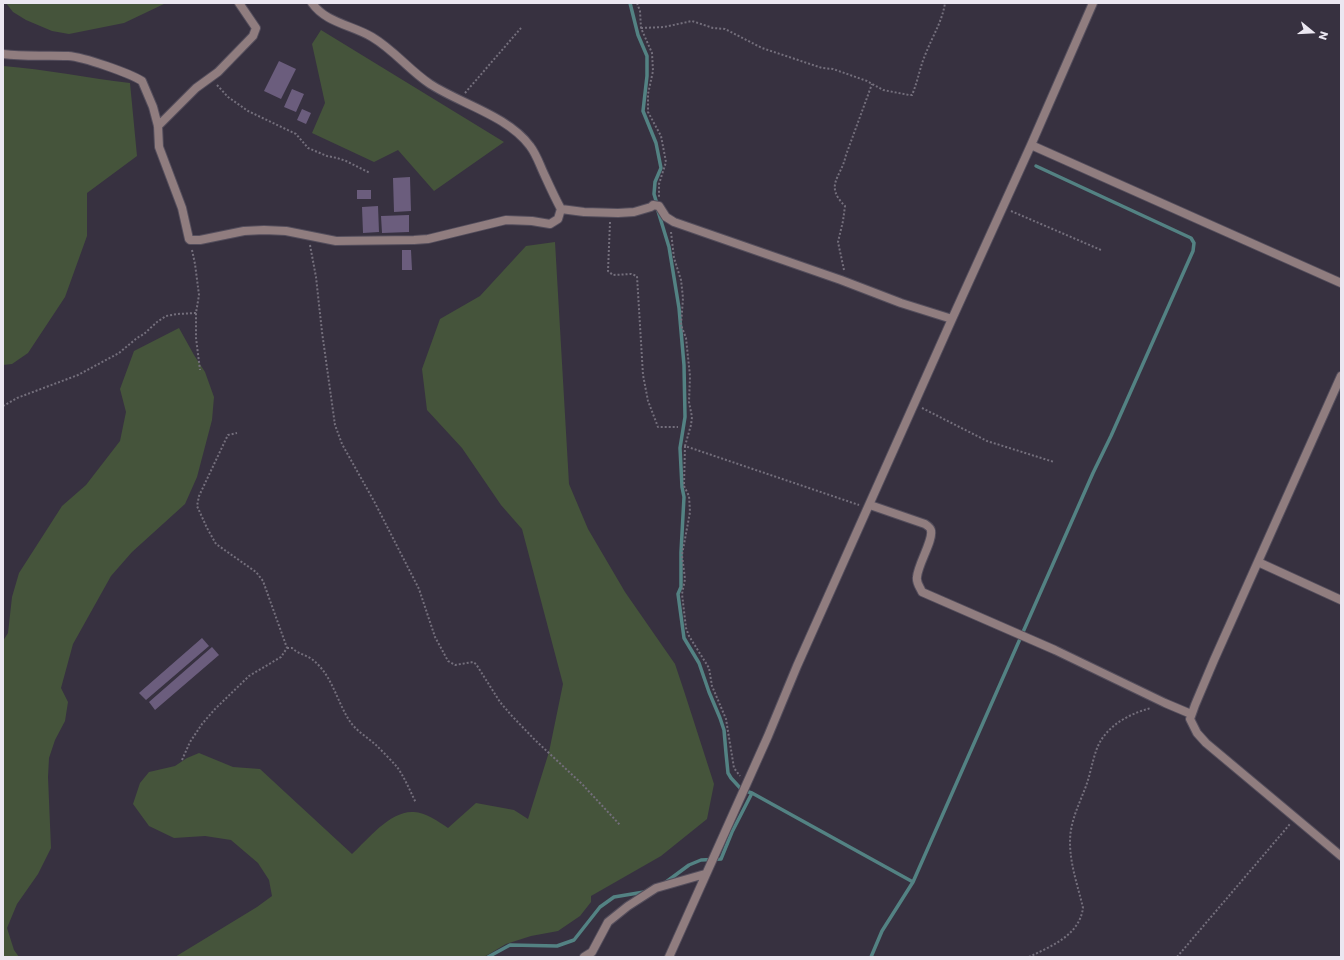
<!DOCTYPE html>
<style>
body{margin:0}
#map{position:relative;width:1344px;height:960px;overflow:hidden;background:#373140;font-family:Poppins,sans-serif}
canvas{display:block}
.frame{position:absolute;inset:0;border:4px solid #ebe7f1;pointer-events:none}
.north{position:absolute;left:1292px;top:12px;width:40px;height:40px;-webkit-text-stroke:3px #373140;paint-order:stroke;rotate:108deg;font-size:11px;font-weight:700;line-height:16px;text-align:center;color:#ebe7f1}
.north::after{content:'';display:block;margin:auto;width:14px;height:18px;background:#ebe7f1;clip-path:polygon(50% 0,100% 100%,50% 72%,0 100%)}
</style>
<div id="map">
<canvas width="1344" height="960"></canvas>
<div class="frame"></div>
<div class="north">N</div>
</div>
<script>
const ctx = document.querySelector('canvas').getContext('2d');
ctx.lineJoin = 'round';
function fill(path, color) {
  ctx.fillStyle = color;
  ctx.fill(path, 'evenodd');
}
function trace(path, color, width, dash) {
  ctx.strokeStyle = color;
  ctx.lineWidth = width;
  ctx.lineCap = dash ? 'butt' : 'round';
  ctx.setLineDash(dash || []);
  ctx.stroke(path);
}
fill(new Path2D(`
 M6 3H166L124 23 69 34 52 31 26 20 13 12Z
 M321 30 504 142 434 191 398 150 374 162 312 133 325 103 312 44Z
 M3 66C45 69 87 78 130 83L137 156 87 193V236L65 297 28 353 12 364 3 365Z
 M555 242 569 484 588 529 625 592 675 664 685 694 714 784 707 819 661 856 591 896V902L580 916 558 931 531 936 506 944 484 957H175L257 907 272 896 269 880 258 863 231 840 205 836 174 838 149 826 133 804 140 783 149 772 175 766 187 758 199 753 233 767 260 769 352 854C368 839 391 810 414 812 425 812 439 822 448 828L476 803 514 810 528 819 549 752 563 684 522 529 501 505 462 448 427 410 422 369 440 319 480 296 526 246Z
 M179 328 194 355 205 372 214 397 212 420 197 477 185 504 132 552 111 576 73 644 61 688 68 702 65 721 55 740 49 758 48 777 51 848 38 874 17 904 7 928 14 950 19 957H3V641L8 633 12 597 19 573 62 506 86 485 120 441 126 412 120 389 134 351Z`), '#45543b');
trace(new Path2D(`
 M630 3 638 35 647 56V76L643 111 656 143 661 168 655 182 654 194 657 204
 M658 211 669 247 679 308 684 365 685 417 680 448 682 487 684 497 681 552V587L678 594 684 638 699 663 709 692 720 718 724 730 726 753 728 773 731 778 742 790 752 793 913 882
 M666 882 689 865 701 860 721 859 732 832 752 793
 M488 957 510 945 557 946 574 940 600 907 614 897 644 892
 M871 957 882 931 913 882 1093 473 1111 436 1193 251 1194 243 1191 238 1036 166`), '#538283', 3.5);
fill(new Path2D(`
 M279 61 296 69 281 99 264 91Z
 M292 89 304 94 296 112 284 107Z
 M302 109 311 113 306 124 297 120Z
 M410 177 411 211 394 212 393 178Z
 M357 190H371V199H357Z
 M378 206 379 232 363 233 362 207Z
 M409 215V232L382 233 381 216Z
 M402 250H411L412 270H402Z
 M202 638 209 646 146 700 139 693Z
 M212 647 219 655 155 710 149 702Z`), '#6b5d7d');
const minor = new Path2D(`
 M312 3C326 23 352 25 372 37 394 50 409 70 430 84 461 104 508 116 530 146 537 155 540 166 545 176 550 187 555 198 561 209
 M3 54C25 57 46 55 68 56 84 57 129 73 142 81L153 107 158 126 159 147 182 208 189 239 190 240H200L244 231 264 230 286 231 336 241 414 240 428 239 506 220 532 221 550 224 558 219 561 209 584 212 618 213 634 212 651 207 653 205 659 206 666 217 674 222 841 280 901 303 952 319
 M158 126 196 88 218 72 253 36 256 28 239 3
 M1031 145 1341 283
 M1341 376 1214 660 1195 705 1190 719 1197 733 1206 743 1341 856
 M870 505 925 524C928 526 931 528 931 531 933 541 918 564 917 577 916 583 920 587 922 592L1055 650 1165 703 1191 714
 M1258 562 1341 600
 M584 957 592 952 608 922 628 906 656 888 705 874
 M669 957 768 736 797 666 952 319 1031 145 1093 3`);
trace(minor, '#544e5c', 10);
trace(new Path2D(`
 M637 3 640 11 641 28 652 53 653 71 648 94V112L661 136 666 162 659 184V197
 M641 28 664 27 692 21 713 28 725 29 762 48 822 68 833 69 867 81 883 90 909 95H912C918 81 920 66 926 53 933 35 942 22 945 3
 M217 85 228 97 248 111 296 134 308 148 327 156 337 158 346 161 370 173
 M465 93 521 28
 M1011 211 1101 250
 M610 222 608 271 613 275 631 274 637 276 643 375 648 401 658 427H678
 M671 232 674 258 681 280 683 298 681 325 686 338 690 376 689 402 692 417 691 425 685 446 859 505
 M310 245 316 277 322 332 335 425 342 444 375 503 419 589 435 637 448 661 455 665 473 662 476 664 500 702 511 715 535 740 582 784 620 825
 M192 250 195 264 199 295 196 313V338L200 370
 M844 270 838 242 843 221 845 206C824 185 841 178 846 155L872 84
 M3 406 17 398 78 375 119 353 137 338 144 334 157 322 166 316 177 314 196 313
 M922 408 987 441 1054 462
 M685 446 684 486 689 496 690 512 682 555 685 579 682 594 686 628 689 636 709 668 712 686 726 719 734 768 740 776
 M287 648H292C298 654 307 655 313 660 333 676 337 703 351 723 358 732 368 738 376 745 383 752 391 760 397 767 405 778 410 791 416 803
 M182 760 190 742 202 724 215 709 249 676 281 657 287 648 263 581 256 572 216 544 207 528 197 506 199 496 225 441 228 435 237 433
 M1029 957C1051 946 1079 936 1083 908 1078 886 1070 865 1070 842 1070 821 1079 805 1086 786 1090 775 1092 763 1096 751 1104 727 1128 714 1151 708
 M1177 957 1290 824`), '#746f7c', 2, [2, 2]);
trace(minor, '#907d7f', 8);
</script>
